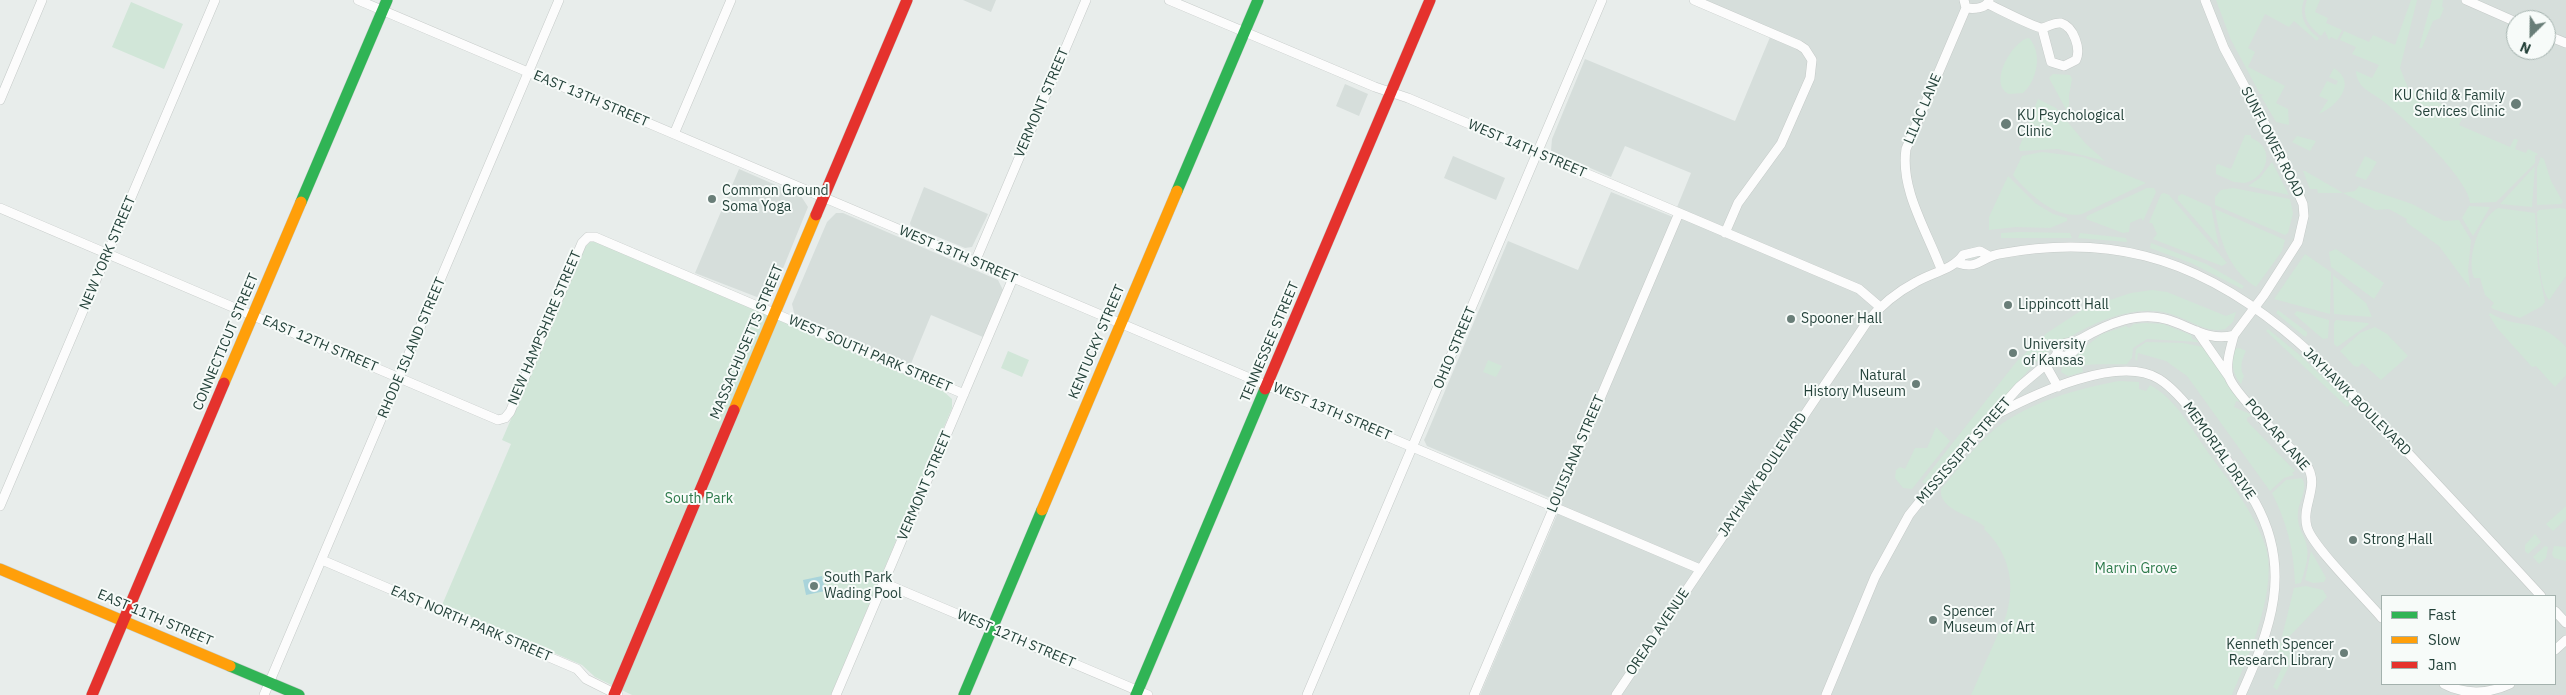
<!DOCTYPE html>
<style>
body{margin:0}
#map{position:relative;width:2566px;height:695px;overflow:hidden;background:#e8edeb;font-family:"IBM Plex Sans",sans-serif}
canvas{display:block}
.legend{position:absolute;left:2381px;top:595px;width:175px;height:90px;box-sizing:border-box;background:#f7fbf9;border:1px solid #a3b1ad;margin:0;padding:6px 9px;list-style:none;font-size:15px;color:#24423a}
.legend li{display:flex;align-items:center;gap:10px;height:25px}
.legend b{width:25px;border:1px solid #a3b1ad}
.north{position:absolute;left:2506px;top:10px;width:50px;height:50px;box-sizing:border-box;background:#f7fbf9;border:1px solid #a3b1ad;border-radius:50%;rotate:203deg;font-size:14px;font-weight:700;line-height:20px;text-align:center;color:#24423a}
.north::after{content:'';display:block;margin:auto;width:18px;height:22px;background:#697e78;clip-path:polygon(50% 0,100% 100%,50% 72%,0 100%)}
</style>
<div id="map">
<canvas width="2566" height="695"></canvas>
<ul class="legend">
<li><b style="height:6px;background:#30b455"></b>Fast</li>
<li><b style="height:6px;background:#ff9f0a"></b>Slow</li>
<li><b style="height:6px;background:#e5322d"></b>Jam</li>
</ul>
<div class="north">N</div>
</div>
<script>
const ctx = document.querySelector('canvas').getContext('2d');
ctx.lineJoin = 'round';
function fill(path, color) {
  ctx.fillStyle = color;
  ctx.fill(path, 'evenodd');
}
function trace(path, color, width, dash) {
  ctx.strokeStyle = color;
  ctx.lineWidth = width;
  ctx.lineCap = dash ? 'butt' : 'round';
  ctx.setLineDash(dash || []);
  ctx.stroke(path);
}
function write(font, color, halo, rows, align = 'center') {
  ctx.font = font + ' "IBM Plex Sans",sans-serif';
  ctx.lineWidth = 4;
  ctx.setLineDash([]);
  ctx.textBaseline = 'middle';
  ctx.strokeStyle = halo;
  ctx.fillStyle = color;
  for (const [text, x, y, turn = 0] of rows) {
    ctx.save();
    ctx.translate(x, y);
    ctx.rotate((+turn || 0) * Math.PI / 180);
    ctx.textAlign = isNaN(turn) ? turn : align;
    if (halo) ctx.strokeText(text, 0, 0);
    ctx.fillText(text, 0, 0);
    ctx.restore();
  }
}
fill(new Path2D(`
 M963 0H996L991 12Z
 M1706 0H2566V695H1480L1562 503 1427 446 1424 440 1426 436 1508 241 1578 270 1611 192 1673 217 1691 173 1625 146 1611 177 1551 151 1552 139 1585 59 1735 121 1773 30ZM2516 20H2546V50H2516ZM2382 596H2555V684H2382Z
 M1345 84 1368 94 1359 116 1336 106Z
 M1453 156 1505 178 1496 200 1444 178Z
 M739 169 801 196 808 207 773 293 762 299 695 273Z
 M924 187 988 214 972 247 965 248 911 226 910 223Z
 M836 213H843L998 280 1003 290 983 337 931 315 910 366 795 317 792 304 827 222Z`), '#d6dedb');
fill(new Path2D(`
 M2216 0H2304C2298 16 2306 29 2319 38L2317 41 2294 21 2289 27 2265 14 2248 48 2255 52 2248 67 2285 86 2276 103 2288 109 2289 125 2276 122 2261 96 2264 95 2260 94 2231 40Z
 M2307 0H2320L2315 12 2328 18 2326 23 2342 30 2337 40 2331 37 2329 40 2325 31 2321 36C2309 26 2301 17 2307 0Z
 M2411 0H2417L2400 68 2408 88 2450 108 2448 112 2462 118 2459 125 2510 147 2514 139H2516L2518 140 2515 149 2526 153 2528 149 2538 154 2535 156V163L2496 202 2470 203C2469 179 2404 118 2383 101 2377 96 2367 92 2361 85 2358 81 2356 76 2356 71L2372 78 2379 65 2352 54 2356 47 2340 40 2344 31 2369 42 2373 35 2395 45Z
 M2432 0H2443L2442 7 2444 8 2440 18 2433 21 2422 48H2419Z
 M131 2 183 24 164 69 112 47Z
 M2029 38C2043 53 2037 81 2023 93L2009 94C1987 84 2013 40 2029 38Z
 M2334 68C2358 83 2337 106 2319 114L2328 100 2319 96 2327 81 2336 85 2338 81 2329 77Z
 M2053 74 2070 75 2072 79 2069 95V115L2049 78Z
 M2038 99 2056 108 2086 144 2105 161 2058 149 2020 151 2019 148Z
 M2245 135H2251V138C2276 147 2268 177 2245 183L2234 182 2216 174V166L2218 164 2231 169Z
 M2297 136 2316 141 2310 151 2292 142Z
 M2042 152 2083 157 2146 183 2082 214C2056 220 2028 193 2013 175L2022 156Z
 M2365 156 2377 162 2366 180 2355 176Z
 M2541 157 2544 159 2551 181 2563 202 2561 204 2537 205V168Z
 M2272 162 2289 195 2248 186 2260 178Z
 M2535 166 2532 207 2500 204Z
 M2303 171H2305L2343 193H2318L2317 189H2310Z
 M2008 176 2035 203 2053 214 2067 218V221L2050 228 2016 227 1989 230V217Z
 M2359 186 2412 204 2444 221 2459 220 2471 240 2468 270 2470 288 2439 246 2406 222 2407 219 2389 209 2376 210 2343 193 2355 191Z
 M2147 188H2154L2156 192 2143 221 2141 218 2130 223 2129 232 2123 233 2086 219 2087 216Z
 M2233 188 2290 199 2293 213 2288 233 2285 235 2215 205V197L2221 190Z
 M2164 193 2169 195 2227 263 2222 266 2153 239 2157 234 2152 223H2149L2161 194Z
 M2182 194 2211 207 2219 247 2178 200V196Z
 M2469 206 2490 207 2473 236 2462 218Z
 M2498 208 2535 213 2538 267 2545 302 2542 306 2520 318 2493 309 2491 307 2494 303 2485 295 2480 278H2474C2466 258 2479 219 2498 208Z
 M2560 208 2566 209V276L2549 300C2537 285 2538 232 2537 212L2539 210Z
 M2215 209 2285 240 2282 251 2256 287C2228 269 2220 241 2215 209Z
 M2019 232 2070 233 2072 238H2001V233Z
 M2080 233 2126 238 2127 242 2078 238Z
 M596 241 943 391 952 399V408L831 695H632L595 677 582 665 442 605 511 444 502 440 585 247 590 242Z
 M2151 243 2206 264 2244 286 2242 289 2191 263 2150 248Z
 M2336 249 2384 283 2374 299 2331 267 2329 252Z
 M2305 254 2331 272 2330 314 2274 299Z
 M2333 275 2366 303 2372 317 2334 314Z
 M2152 290 2167 292 2226 316 2236 312 2233 322 2225 329C2206 334 2189 319 2171 314 2127 300 2066 334 2035 363L1926 484 1922 482 2017 361 2047 333 2085 308 2131 293Z
 M2278 310 2307 332V335L2305 337 2276 313Z
 M2297 311 2329 320 2328 338 2323 339 2294 314Z
 M2490 313C2519 331 2536 315 2566 347V375L2555 387 2536 366 2532 367 2524 358 2497 328 2489 315Z
 M2336 320 2368 323 2369 324 2337 347 2334 344V323Z
 M2145 323 2163 324 2191 335 2193 340 2195 339 2199 342 2147 339 2133 348 2132 358 2127 364C2114 365 2093 363 2082 366L2083 372 2068 376 2061 372 2063 364 2102 334 2126 326 2129 328 2134 324Z
 M2375 327 2387 334 2408 356 2381 380 2362 363 2358 367 2354 366 2340 351 2360 333Z
 M2268 329 2301 356 2351 404 2347 407 2266 331Z
 M2146 342 2183 343 2203 347 2242 402 2236 401 2234 407 2252 415 2247 418V421L2295 471 2292 473 2294 475 2284 478 2270 491 2187 376 2166 361 2138 353 2137 361 2135 359 2136 349Z
 M2240 348 2246 351C2242 359 2239 368 2244 376L2241 384C2232 374 2232 362 2233 349Z
 M1008 351 1029 360 1022 377 1001 368Z
 M1488 360 1502 366 1496 377 1483 372Z
 M2119 381 2139 382V389L2146 391 2150 385C2176 399 2191 428 2207 451 2228 480 2253 510 2265 545 2279 587 2249 656 2232 695H1971L2006 616C2016 583 2009 553 1984 529L1985 527C1972 515 1938 510 1941 489 1958 470 1974 446 1995 429 2029 402 2077 389 2119 381Z
 M1936 427 1950 441 1912 489 1903 488 1895 478 1896 470 1900 467 1905 469 1915 448H1927Z
 M2302 478C2308 489 2300 499 2298 511 2296 529 2306 535 2307 548 2309 560 2304 571 2301 583L2295 584C2294 550 2287 523 2272 493L2286 480Z
 M2566 506V519L2553 531 2546 524Z
 M2535 534 2541 542 2528 554 2525 551V545Z
 M2545 546 2548 547 2546 558 2539 564 2533 557Z
 M2554 546 2566 547V561L2554 558 2552 554Z
 M2311 551 2326 578 2324 582 2313 583 2305 580Z
 M2306 586 2323 590 2327 597 2289 637 2294 642 2289 666 2277 690 2273 687 2285 661 2277 657 2294 588Z`), '#d1e6d8');
fill(new Path2D(`
 M822 576 825 591 806 595 803 580Z`), '#a9d4db');
const street = new Path2D(`
 M358 0 1700 569
 M1169 0 1375 87 1408 98 1859 289 1880 307
 M1694 0 1799 45 1805 49 1812 60 1810 78 1781 144 1738 203 1725 233
 M1964 0 1966 8C1975 9 1985 9 1989 1
 M2466 0 2516 22
 M1988 4C1997 8 2035 28 2042 28 2049 27 2053 22 2061 23 2074 27 2081 49 2076 60L2064 66 2051 62 2042 28
 M2546 35 2566 43
 M0 100 42 0
 M674 134 731 0
 M0 208 498 420 505 418 510 412 582 243 588 237H595L964 394
 M975 262 1086 0
 M1958 263C1979 270 1981 257 1999 254 2047 245 2098 244 2145 256 2256 284 2335 375 2410 455 2454 502 2498 549 2541 596
 M1941 269C1927 231 1900 190 1906 149L1966 8
 M2197 331 2229 377
 M2234 335C2231 347 2225 364 2229 377 2236 396 2289 446 2306 464 2321 486 2301 504 2307 527 2312 546 2366 599 2382 618
 M2056 356C2061 337 2069 346 2081 339 2107 324 2139 310 2169 320 2191 327 2210 342 2234 335L2264 295 2298 242 2304 216 2303 204 2279 150 2224 48 2205 0
 M2045 364 2058 387
 M1997 414C2035 394 2119 354 2159 379 2191 399 2232 469 2255 502 2293 570 2271 628 2241 695
 M0 506 215 0
 M322 560 577 669 586 679 618 695
 M884 583 1148 695
 M2555 611 2566 623
 M2555 650 2566 640
 M2444 684C2464 695 2489 694 2510 684
 M264 695 559 0
 M836 695 1013 278
 M1307 695 1602 0
 M1474 695 1679 213
 M1616 695 1867 322C1881 305 1897 292 1916 282 1931 273 1954 269 1963 255L1980 251 1989 256
 M1826 695 1875 577 1909 515 1944 471 2019 387 2056 356H2066L2074 351 2077 341`);
const fast = new Path2D(`
 M1177 191 1258 0
 M301 202 387 0
 M230 666 299 695
 M964 695 1042 510
 M1136 695 1265 389`);
const slow = new Path2D(`
 M224 383 301 202
 M734 410 816 215
 M1042 510 1177 191
 M0 569 230 666`);
const jam = new Path2D(`
 M816 215 907 0
 M1265 389 1430 0
 M92 695 224 383
 M614 695 734 410`);
trace(street, '#c5cac8', 10);
trace(fast, '#c3cbc8', 12);
trace(slow, '#c3cbc8', 12);
trace(jam, '#c3cbc8', 12);
trace(street, '#fcfcfc', 9);
trace(fast, '#30b455', 11);
trace(slow, '#ff9f0a', 11);
trace(jam, '#e5322d', 11);
for (const [x, y, r, color] of [
 [2516,104,6,"#697e78"],
 [2006,124,6,"#697e78"],
 [712,199,5,"#697e78"],
 [2008,305,5,"#697e78"],
 [1791,319,5,"#697e78"],
 [2013,353,5,"#697e78"],
 [1916,384,5,"#697e78"],
 [2353,540,5,"#697e78"],
 [814,586,5,"#697e78"],
 [1933,620,5,"#697e78"],
 [2344,653,5,"#697e78"]
]) {
  const dot = new Path2D();
  dot.arc(x, y, r, 0, 2 * Math.PI);
  ctx.fillStyle = color;
  ctx.fill(dot);
  trace(dot, '#f7fbf9', 2);
}
write('14px', '#24423a', '#f7fbf9', [
 ["KU Child & Family",2505,96,"right"],
 ["Services Clinic",2505,112,"right"],
 ["KU Psychological",2017,116],
 ["Clinic",2017,132],
 ["Common Ground",722,191],
 ["Soma Yoga",722,207],
 ["Lippincott Hall",2018,305],
 ["Spooner Hall",1801,319],
 ["University",2023,345],
 ["of Kansas",2023,361],
 ["Natural",1906,376,"right"],
 ["History Museum",1906,392,"right"],
 ["Strong Hall",2363,540],
 ["South Park",824,578],
 ["Wading Pool",824,594],
 ["Spencer",1943,612],
 ["Museum of Art",1943,628],
 ["Kenneth Spencer",2334,645,"right"],
 ["Research Library",2334,661,"right"]
], 'left');
write('14px', '#24423a', '#f7fbf9', [
 ["EAST 13TH STREET",591,99,23],
 ["VERMONT STREET",1042,103,-67],
 ["LILAC LANE",1923,109,-67],
 ["SUNFLOWER ROAD",2272,142,63],
 ["WEST 14TH STREET",1527,149,23],
 ["NEW YORK STREET",108,253,-67],
 ["WEST 13TH STREET",958,255,23],
 ["NEW HAMPSHIRE STREET",545,328,-67],
 ["CONNECTICUT STREET",226,342,-67],
 ["MASSACHUSETTS STREET",747,342,-67],
 ["KENTUCKY STREET",1097,342,-67],
 ["TENNESSEE STREET",1270,342,-67],
 ["EAST 12TH STREET",320,344,23],
 ["RHODE ISLAND STREET",412,348,-67],
 ["OHIO STREET",1455,348,-67],
 ["WEST SOUTH PARK STREET",870,354,23],
 ["JAYHAWK BOULEVARD",2357,402,45],
 ["WEST 13TH STREET",1332,412,23],
 ["POPLAR LANE",2277,435,49],
 ["MISSISSIPPI STREET",1964,451,-49],
 ["MEMORIAL DRIVE",2219,451,55],
 ["LOUISIANA STREET",1576,454,-67],
 ["JAYHAWK BOULEVARD",1763,475,-56],
 ["VERMONT STREET",925,486,-67],
 ["EAST 11TH STREET",155,618,23],
 ["EAST NORTH PARK STREET",471,624,23],
 ["OREAD AVENUE",1658,632,-56],
 ["WEST 12TH STREET",1016,639,23]
]);
write('14px', '#2d7a4b', '#f7fbf9', [
 ["South Park",699,499],
 ["Marvin Grove",2136,569]
]);
</script>
